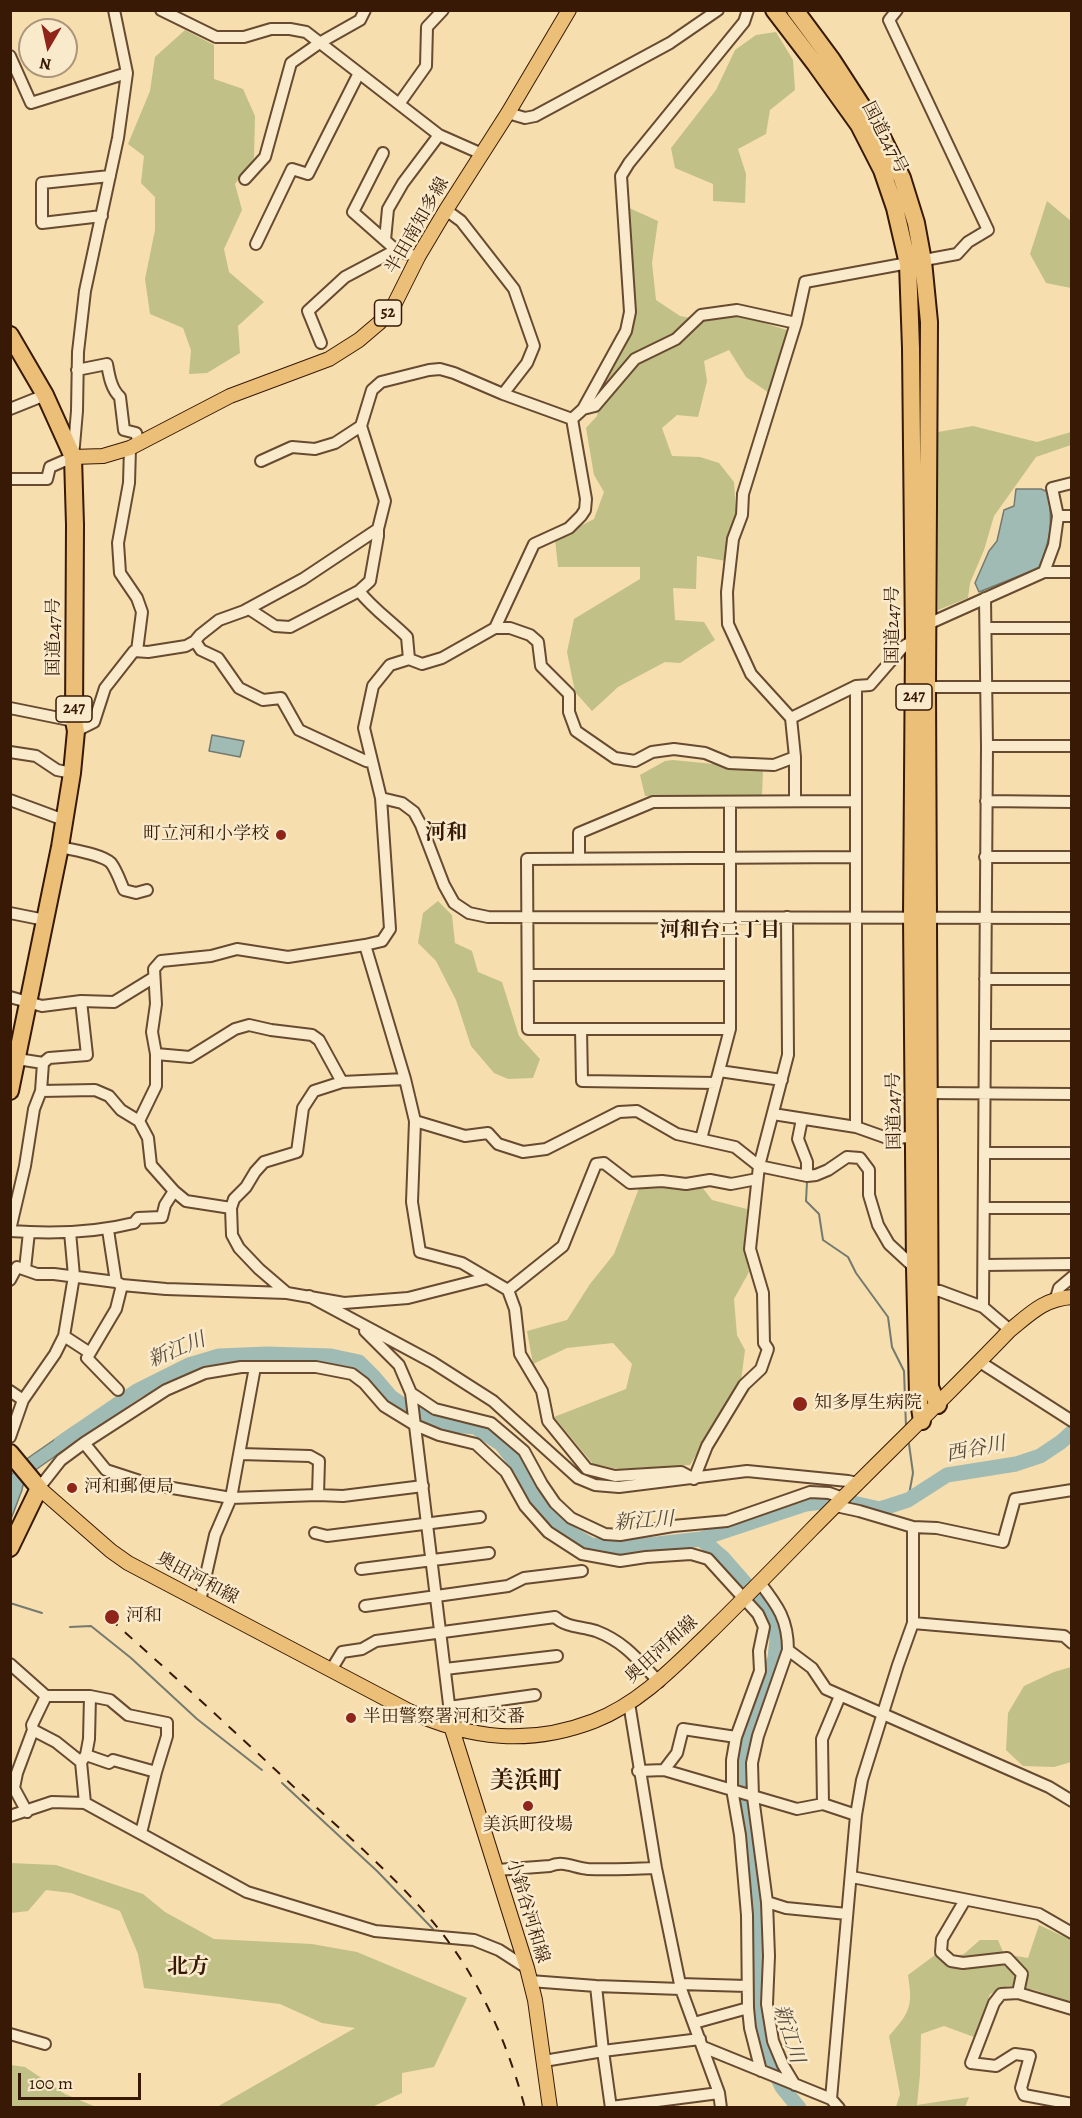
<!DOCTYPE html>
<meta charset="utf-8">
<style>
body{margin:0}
#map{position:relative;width:1082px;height:2118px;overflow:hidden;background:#f6deaf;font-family:Alegreya,serif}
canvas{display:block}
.frame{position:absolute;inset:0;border:12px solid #371905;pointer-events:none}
.north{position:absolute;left:18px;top:18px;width:60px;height:60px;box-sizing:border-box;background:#f9eacb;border:2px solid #ab967c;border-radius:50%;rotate:189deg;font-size:16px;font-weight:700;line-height:24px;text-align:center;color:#371905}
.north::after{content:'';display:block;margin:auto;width:21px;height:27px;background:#8f2418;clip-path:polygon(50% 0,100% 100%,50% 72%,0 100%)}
.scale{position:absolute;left:18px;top:2073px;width:123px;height:27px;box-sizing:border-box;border:3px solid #371905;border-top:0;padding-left:8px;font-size:18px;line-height:21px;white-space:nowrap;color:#371905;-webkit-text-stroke:4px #f9eacb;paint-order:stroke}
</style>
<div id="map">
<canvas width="1082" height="2118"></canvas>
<div class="frame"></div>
<div class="north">N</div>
<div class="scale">100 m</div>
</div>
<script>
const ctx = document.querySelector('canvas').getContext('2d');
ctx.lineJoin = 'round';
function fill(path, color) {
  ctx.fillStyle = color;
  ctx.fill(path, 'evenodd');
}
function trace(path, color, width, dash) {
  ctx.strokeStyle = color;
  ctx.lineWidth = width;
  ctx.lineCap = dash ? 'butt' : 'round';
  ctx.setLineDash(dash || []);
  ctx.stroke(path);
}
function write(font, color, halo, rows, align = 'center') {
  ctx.font = font + ' Alegreya,"Noto Serif JP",serif';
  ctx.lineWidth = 5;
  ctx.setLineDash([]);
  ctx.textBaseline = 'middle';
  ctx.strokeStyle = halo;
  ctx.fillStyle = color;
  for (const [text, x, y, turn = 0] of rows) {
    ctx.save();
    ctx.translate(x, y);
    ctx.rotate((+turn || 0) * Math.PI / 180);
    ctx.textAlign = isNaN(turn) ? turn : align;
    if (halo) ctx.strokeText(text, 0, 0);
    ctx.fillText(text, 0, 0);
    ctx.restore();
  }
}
fill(new Path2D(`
 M185 30 214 45V79L243 89 255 116 254 158 235 184 242 210 224 249 229 272 264 302 238 326 240 353 207 373 189 374 191 350 183 328 150 314 145 279 155 230V197L141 183 144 156 128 144 150 91 155 57Z
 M776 32 793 60 795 90 770 110 766 134 738 149 746 174 745 203 713 201V184L675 168 671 148 716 90 735 50 756 35Z
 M1047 201 1071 221V288L1046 283 1030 254Z
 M627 207 658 221 652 263 656 300 680 316 707 321 741 316 787 330 769 393 746 377 729 350 704 361 707 381 698 417 677 415 662 428 672 456 700 457 719 463 734 482 736 513 726 561 697 556 696 589 673 588 675 620 704 622 715 640 680 663 665 662 618 687 592 711 575 692 567 652 574 619 640 579V567H558L555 539 594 519 604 492 594 475 586 428 597 416 600 393 626 345 634 322 635 304Z
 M973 426 1037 442 1071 432V445L1036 457 994 516 984 550 970 583 968 598 938 610V432Z
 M673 760 763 769 762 796H645L640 775 665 761Z
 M438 901 452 915 455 943 472 951 478 972 502 982 519 1036 540 1059 533 1078 508 1079 494 1073 471 1046 456 1000 436 961 418 943 423 913Z
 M702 1187 712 1200 747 1209 744 1246 749 1272 734 1299 737 1335 745 1350 741 1381 690 1465 619 1469 593 1464 554 1417 626 1389 632 1364 613 1343 567 1348 533 1364 527 1331 567 1320 590 1284 614 1254 639 1188Z
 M1071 1667V1762L1054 1767 1023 1766 1006 1750 1008 1713 1024 1686 1054 1672Z
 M10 1863 56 1865 143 1894 165 1912 214 1939 312 1944 357 1952 467 1998 434 2067 402 2073V2093L372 2107H217L355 2028 322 2023 280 2004 144 1988 138 1954 120 1911 71 1893 46 1890 28 1911 11 1913Z
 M1039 1925 1071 1940V2003L1035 1990 1008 1986 990 1994 974 2037 944 2026 921 2034 920 2075 917 2105 969 2097 965 2107H896L900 2094 889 2036C910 2012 913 2007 908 1975L935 1955 941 1960 964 1954 980 1940H998L1004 1954 1028 1958Z
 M11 2065 25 2067 65 2094 96 2107H11Z`), '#c1c087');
const water = new Path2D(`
 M1016 489H1041L1048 492C1053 524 1051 538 1039 568L979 592 975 583 989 551 997 541 1004 510 1014 506Z
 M212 735 244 741 240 757 209 751Z
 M74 1426 81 1438 34 1471 26 1485H23L22 1490 11 1519V1475L25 1460Z`);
fill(water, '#9fbbb4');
trace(water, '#757a6e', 1.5);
trace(new Path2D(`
 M807 1182 806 1201 819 1214 823 1240 848 1257 856 1273 888 1317 892 1347 904 1371 906 1427
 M908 1500 913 1473 909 1444
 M10 1603 42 1613
 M70 1627 91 1626 131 1658 197 1719 262 1770
 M282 1783 377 1871 433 1929`), '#757a6e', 2);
trace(new Path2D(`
 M61 1443 137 1391 189 1365 219 1356 267 1354 331 1356 359 1362 374 1377 391 1397 407 1408 444 1424 475 1427 501 1444 521 1469 538 1503 561 1528 591 1545 622 1548 701 1539 806 1504 830 1501
 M853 1503 880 1509 908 1500 947 1475 1016 1464 1040 1456 1061 1442 1072 1432
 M701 1539 723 1558 758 1598 773 1620 777 1639 775 1658 742 1759V1803L756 1900 758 1949 756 2009 774 2070 782 2087 799 2108`), '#9fbbb4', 15);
const minor = new Path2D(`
 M161 10 216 37H244L271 29H290L306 32 439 135 482 154
 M10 56 31 103 127 73
 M399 104 426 66 427 27 443 10
 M508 113 525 118 535 116 670 43 718 10
 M383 153 353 212 396 250 418 257
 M245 179 265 157 291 63 321 42 360 20 365 10
 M446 210 461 221 514 289 534 346 527 363 503 394
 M102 216 42 223V183L110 176
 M385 240 388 209 403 183 439 135
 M256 244 292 169 308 174 359 73
 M321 343 308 311 345 277 396 250
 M77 370 107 364C109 375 111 389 120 397L124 430 136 433 139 443
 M10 409 45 395
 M583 409 595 406 635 359 676 339 701 315 737 310 796 323
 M572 419 583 409 626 331 630 312 621 176 629 163 744 22 748 10
 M130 448 129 483 118 543 120 573 137 598 142 612 137 651
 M261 461 292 447 315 449 335 443 361 426
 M10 479H47L50 467 73 457 77 411 78 352 85 291 118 138 127 73 114 10
 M1058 516H1072
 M1044 572 1054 545 1058 516 1052 488 1072 483
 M359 591C373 609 391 621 407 637L409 659
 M249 609 275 626 290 627 359 591 370 581 378 536V529L385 501 361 426 372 390 381 382 429 370 440 369 454 373 503 394 572 419
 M928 624 1044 572H1072
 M495 628 534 544 569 528 581 516 585 510 586 499 572 419
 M987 628H1072
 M195 641 201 650 218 658 239 688 263 700 281 698 299 730 366 761 372 762
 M856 686V1127
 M927 687H1072
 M10 708 74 721
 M791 718 856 686 870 685 903 647 914 640
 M76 731 94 722 105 688 134 651 148 652 186 646 195 641 200 635 219 620 244 611 303 579 378 529
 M987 746H1072
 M10 752 36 756 57 770 72 773
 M381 798 402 803 414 812 421 825 444 885 454 903 469 913 488 917 1072 918
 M10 800 64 820
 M795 801V757L791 718 751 674 728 624 727 592 733 539 742 515 743 494 796 323 805 282 957 254 968 242 988 230 889 20 897 10
 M986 801 1072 802
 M60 847C72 850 102 854 111 863 117 871 120 881 124 890L136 893 147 890
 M985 857H1072
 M579 858V833L653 802 856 801
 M10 913 45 920
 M365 945 405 1079 415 1121 412 1202 420 1252 462 1263 508 1290 515 1309 520 1354 542 1391 548 1421 587 1469 615 1476 681 1472 694 1479
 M528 975H730
 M985 979H1072
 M10 997 42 1006 81 1001 114 1002 153 978
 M581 1029 582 1081 716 1083
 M730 1029H528L527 859 856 857
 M985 1035H1072
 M156 1054 190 1057 235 1029 249 1025 271 1030 312 1035 319 1040 342 1082
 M11 1058 43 1063
 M719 1071 782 1080
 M41 1091 95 1090 109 1096 121 1110 139 1121 148 1138 151 1165 174 1191 186 1201 231 1208
 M928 1093 1072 1094
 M773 1114 856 1127 887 1138 914 1137
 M802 1119 798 1139 807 1162V1176
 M139 1121 156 1086V1054L152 1032 156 1004 154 969 161 961 211 956 237 949 288 957 365 945 382 941 390 929 381 798 364 728 373 686 390 665 409 659 422 664 442 658 495 628H510L530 635 538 642 541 666 569 694V712L576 731 615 758 635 761 652 752 674 749 705 753 729 763 774 765 795 757
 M415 1121 465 1136 488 1133 498 1144 523 1152 546 1149 619 1112 637 1111 677 1134 735 1147 759 1166 807 1176 816 1175 828 1170 847 1157 860 1158 869 1170V1195L878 1225 889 1244 915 1268
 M701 1139 730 1029V803
 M985 1153H1072
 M984 1208H1072
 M10 1230 25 1166 34 1109 41 1091 43 1063 49 1058 87 1055 81 1001
 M108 1230 116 1282 122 1285 166 1289 287 1293 344 1303 408 1298 487 1278
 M10 1231C52 1234 94 1233 134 1223L138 1218 162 1217 165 1205 174 1191
 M984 1265 1072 1264
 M25 1269 29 1232
 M10 1280 17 1267 37 1274H54L116 1282
 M508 1290 563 1246 596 1164 604 1163 630 1183 662 1181 686 1184 710 1180 731 1184 757 1179
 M929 1290 940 1291 983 1307 1010 1330
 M287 1293 259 1269 239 1248 232 1235 231 1208 234 1199 246 1187 255 1172 264 1162 297 1152 303 1108 314 1091 342 1082 405 1079
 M309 1296 432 1362 493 1401 578 1478 595 1485 619 1487 747 1471 848 1481 857 1483
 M1056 1298 1059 1288 1072 1277
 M983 1307 987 746 985 598
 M365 1331 399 1365 411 1393 452 1729
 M64 1336 90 1353
 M980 1362 1072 1421
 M118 1390 87 1358 116 1309 122 1285
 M10 1391 23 1400
 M411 1393 435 1409 491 1423 524 1451 542 1484 555 1503 571 1518 605 1534 620 1535 673 1526 727 1521 810 1492 829 1493 843 1498
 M10 1437 23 1400 55 1354 64 1336 74 1276 70 1232
 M84 1443 106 1470 149 1484 231 1498 318 1495 343 1496 423 1486
 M240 1454 310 1456 319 1461 318 1495
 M694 1479 707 1446 744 1385 761 1369 768 1349 764 1343 763 1293 750 1249 759 1166 788 1055 787 917
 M39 1488 61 1460 84 1443 166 1390 205 1373 241 1367H316L352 1374 364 1383 384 1406 415 1425 439 1435 476 1444 506 1472 525 1506 548 1532 582 1554 620 1561 646 1557 691 1554 708 1559 758 1614 764 1627 759 1651 760 1671 736 1737 732 1760V1789L740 1835 747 1915 748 2008 750 2028 761 2071
 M836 1506 859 1511 913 1527 937 1528 1003 1542 1015 1499 1072 1490
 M315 1533 327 1536 480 1517
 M361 1569 489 1553
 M760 1583C778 1606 788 1620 788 1650L812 1668 826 1689 1049 1787 1072 1801
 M200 1601 215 1535 231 1498 255 1367
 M365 1606 508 1586 524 1578 582 1571
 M913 1623 1064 1636 1072 1643
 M788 1650 758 1736 752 1763 753 1797 767 1902 769 1956 767 2004 773 2041 783 2065 795 2085
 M10 1664 46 1696H90L110 1700 128 1715 167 1723V1736L156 1772 141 1833
 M445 1669 557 1656
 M331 1670 342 1652 362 1649 376 1641 555 1617C567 1628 581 1626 596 1631 625 1642 638 1660 659 1682
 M629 1703 656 1868 681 1989 719 2093 721 2108
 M449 1707 535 1695
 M33 1730 56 1742 81 1762
 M86 1755 109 1763 113 1760 156 1772
 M664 1770 677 1753 683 1729 736 1737
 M638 1771 664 1770 797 1809 823 1804 856 1815
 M85 1803 81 1762 86 1755 89 1739 90 1696
 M823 1804 822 1739 840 1696
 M27 1812 14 1788 17 1773 33 1730 32 1725 46 1696
 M10 1816 52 1802 85 1803 247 1892 375 1931 474 1940 499 1950 527 1968
 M497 1870 550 1866C563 1860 574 1868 588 1869 610 1870 633 1869 656 1868
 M852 1877 1039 1914 1072 1933
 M965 1900 942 1939 941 1952 951 1961 963 1963 1007 1958 1022 1974 1018 1993
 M767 1902 786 1908 847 1914
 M530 1981 596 1986 681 1989
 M680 1984 747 1986
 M596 1986 603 2051 611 2108
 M1072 2009 1018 1993 1001 1994 994 2003 971 2063 996 2066 1015 2054 1030 2056 1021 2088 1024 2095 1072 2104
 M694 2023 748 2008
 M10 2034 45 2044
 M703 2047 831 2099 839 2108
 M544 2061 603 2051 700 2039
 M831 2099 856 1815 862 1780 898 1665 913 1623V1527
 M611 2107 719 2093`);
const major = new Path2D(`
 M73 457 103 456 130 448 230 396 329 359 359 340 379 323 393 307 418 257 446 210 508 113 569 10
 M39 1488 111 1551 128 1563 409 1711C470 1739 529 1746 594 1721 638 1704 672 1669 705 1637 741 1602 776 1566 811 1530 877 1463 945 1398 1010 1330 1031 1313 1044 1299 1072 1297
 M452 1729 527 1968 535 2000 550 2108`);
const highway = new Path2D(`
 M774 10 816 65 859 125 882 170 895 208 908 264 911 348 914 640 912 917 915 1268 918 1395 922 1421
 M795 10 832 60 882 137 902 178 916 223 923 261 929 322 927 687 930 1387 938 1405
 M10 335 45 395 73 457 75 525 74 721 76 731 72 773 60 847 10 1091
 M10 1453 39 1488 10 1548`);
trace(minor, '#674a30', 14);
trace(major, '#371905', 16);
trace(highway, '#371905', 20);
trace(minor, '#f9eacb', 10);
trace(major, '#ebbf78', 14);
trace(highway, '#ebbf78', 16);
trace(new Path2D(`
 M110 1619C172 1674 234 1731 295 1788 356 1844 423 1898 467 1969 493 2012 512 2059 525 2108`), '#371905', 2, [10, 10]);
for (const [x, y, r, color] of [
 [281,835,6,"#8f2418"],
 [800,1404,8,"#8f2418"],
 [72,1488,6,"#8f2418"],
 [112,1617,8,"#8f2418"],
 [351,1718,6,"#8f2418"],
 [528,1806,6,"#8f2418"]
]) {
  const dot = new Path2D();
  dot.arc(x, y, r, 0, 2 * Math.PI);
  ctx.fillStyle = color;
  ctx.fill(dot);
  trace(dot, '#f9eacb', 2);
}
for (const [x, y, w] of [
 [388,313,27],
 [914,697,36],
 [74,709,36]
]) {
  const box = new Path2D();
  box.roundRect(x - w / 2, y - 13, w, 26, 4.5);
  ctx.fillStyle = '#f9eacb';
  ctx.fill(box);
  trace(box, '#371905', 1.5);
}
write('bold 16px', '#371905', null, [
 ["52",388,313],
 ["247",914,697],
 ["247",74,709]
]);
write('18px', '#371905', '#f9eacb', [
 ["国道247号",884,138,63],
 ["半田南知多線",418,226,-60],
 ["国道247号",894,625,-90],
 ["国道247号",55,637,-90],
 ["国道247号",895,1111,-91],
 ["奥田河和線",197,1579,28],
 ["奥田河和線",662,1650,-42],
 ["小鈴谷河和線",527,1911,73]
]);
write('18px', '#371905', '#f9eacb', [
 ["町立河和小学校",269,835,"right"],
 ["知多厚生病院",814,1404],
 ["河和郵便局",84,1488],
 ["河和",126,1617],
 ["半田警察署河和交番",363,1718],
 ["美浜町役場",528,1826,"center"]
], 'left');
write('bold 20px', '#371905', '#f9eacb', [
 ["河和台二丁目",720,931]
]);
write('italic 20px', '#564a3a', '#f9eacb', [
 ["新江川",177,1351,-22],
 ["西谷川",976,1450,-11],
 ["新江川",644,1522,-4],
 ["新江川",788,2034,73]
]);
write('bold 21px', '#371905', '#f9eacb', [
 ["河和",446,834],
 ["北方",188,1968]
]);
write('bold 24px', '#371905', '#f9eacb', [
 ["美浜町",526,1782]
]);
</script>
